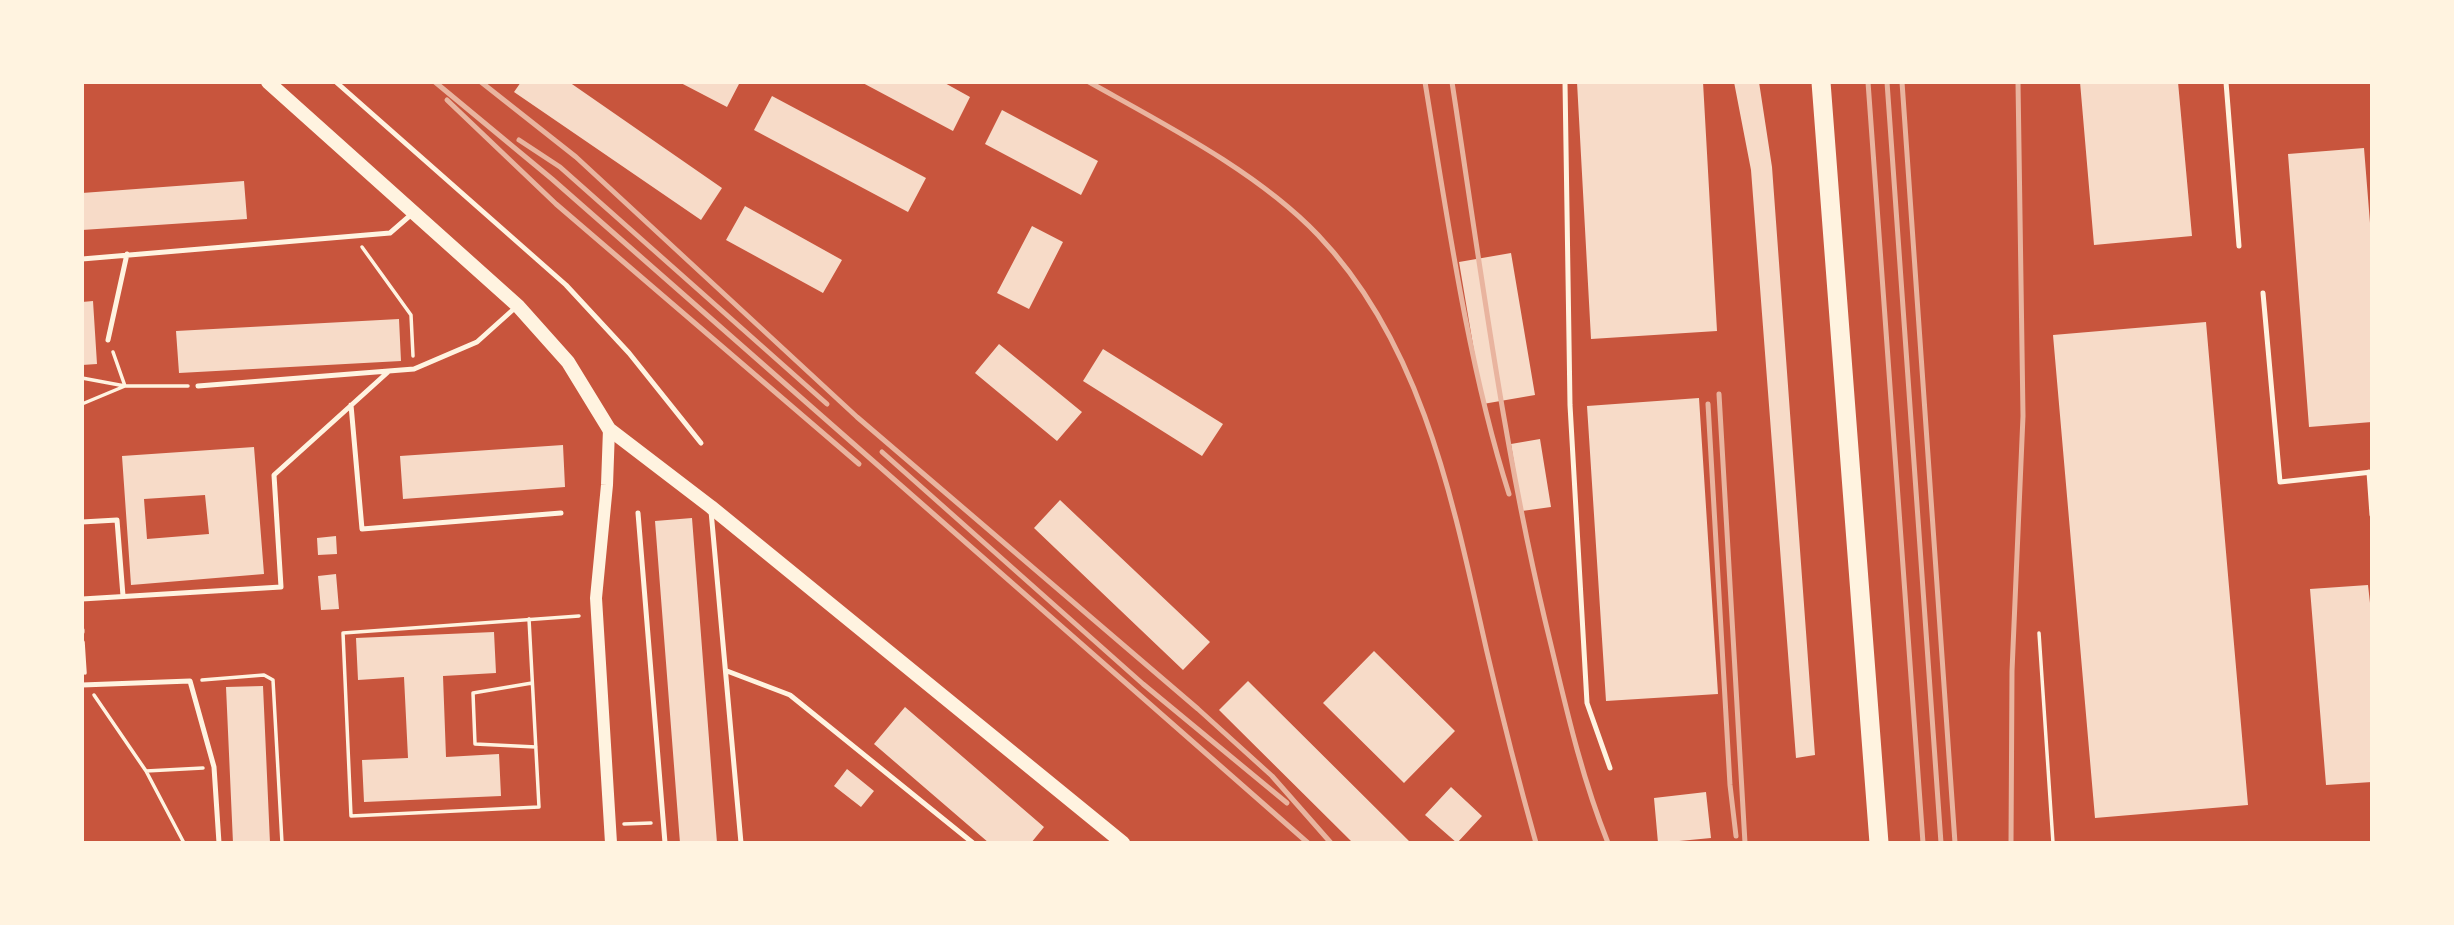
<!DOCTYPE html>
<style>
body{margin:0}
#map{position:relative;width:2454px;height:925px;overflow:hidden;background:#c8553d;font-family:"IBM Plex Sans",sans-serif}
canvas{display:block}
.frame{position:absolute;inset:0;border:84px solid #fff3e0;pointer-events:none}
</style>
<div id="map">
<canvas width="2454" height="925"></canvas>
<div class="frame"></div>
</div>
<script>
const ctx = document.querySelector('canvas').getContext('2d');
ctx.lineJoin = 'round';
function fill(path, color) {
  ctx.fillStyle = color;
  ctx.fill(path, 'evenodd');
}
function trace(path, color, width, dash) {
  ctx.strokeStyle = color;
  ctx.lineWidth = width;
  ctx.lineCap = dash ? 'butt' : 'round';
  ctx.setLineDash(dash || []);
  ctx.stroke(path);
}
fill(new Path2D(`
 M521 82H569L722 188 701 220 514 92Z
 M679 82H740L727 107Z
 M861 82H943L970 97 953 131Z
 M1577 82H1703L1717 331 1591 339Z
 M1734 82H1759L1772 167 1815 755 1796 758 1751 170Z
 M2080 82H2178L2192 236 2094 245Z
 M772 96 926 178 908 212 754 130Z
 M1002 110 1098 161 1081 195 985 144Z
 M2364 148 2372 248V422L2309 427 2288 154Z
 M244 181 247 219 82 230V193Z
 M745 206 842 260 823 293 726 240Z
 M1032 226 1063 242 1029 309 997 293Z
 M1511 253 1535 395 1483 404 1459 262Z
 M93 301 97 364 82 365V302Z
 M399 319 401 361 179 373 176 331Z
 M2206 322 2248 805 2095 818 2053 335Z
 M999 344 1082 412 1057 441 975 373Z
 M1103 349 1223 424 1202 456 1083 381Z
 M1699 398 1718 694 1606 701 1587 406Z
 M1540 439 1551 507 1522 511 1511 444Z
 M563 445 565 487 403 499 400 456Z
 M254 447 264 574 131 585 122 456ZM205 495 209 534 147 539 144 499Z
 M1060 500 1210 642 1183 670 1034 528Z
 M692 518 717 843H680L655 521Z
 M336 536 337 554 318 555 317 538Z
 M336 574 339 609 321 610 318 576Z
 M2368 585 2372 621V782L2326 785 2310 589Z
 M494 632 496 673 443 676 446 757 499 754 501 796 364 802 362 760 408 758 404 677 358 680 356 638Z
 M1374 651 1455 731 1404 783 1323 703Z
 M1248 681 1411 843H1353L1219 710Z
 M263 686 270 843H233L226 687Z
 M905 707 1044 827 1031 843H989L874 744Z
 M847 769 874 791 861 807 834 786Z
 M1451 787 1482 816 1457 843 1425 815Z
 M1706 792 1711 838 1658 843 1654 798Z`), '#f7dbc8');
trace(new Path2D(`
 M362 247 411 315 413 356
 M82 378 125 386H188
 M82 404 125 386 113 352
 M529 619 539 807 351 816 343 633 579 616
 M2039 633 2053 843
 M83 642 85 673
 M202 680 264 675 273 680 282 843
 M532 683 473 693 475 744 536 747
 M94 695 146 771 184 843
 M146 771 203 768
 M624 824 651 823`), '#fff3e0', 3.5);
trace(new Path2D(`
 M336 82 566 285 629 353 701 443
 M1565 82 1570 405 1587 703 1610 768
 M2226 82 2239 246
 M82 259 390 233 413 213
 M2263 293 2280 482 2372 472
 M108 340 127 254
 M198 386 414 369 477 342 516 307
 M351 405 362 529 561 513
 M2369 472 2372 515
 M711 511 741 843
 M638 513 665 843
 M82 522 117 520 123 596
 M82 599 281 587 274 475 388 372
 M82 630V632
 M727 671 790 695 973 843
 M82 685 190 681 214 767 219 843`), '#fff3e0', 5);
trace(new Path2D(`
 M609 429 607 485 596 598 611 843`), '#fff3e0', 12);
trace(new Path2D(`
 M268 82 518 306 568 362 609 429 711 507 1123 843`), '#fff3e0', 14);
trace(new Path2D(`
 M1821 82 1879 843`), '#fff3e0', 19);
trace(new Path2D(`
 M435 82 552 179 1308 843
 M481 82 576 157 857 417 1198 709 1272 776 1331 843
 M1089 82C1164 124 1258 172 1318 235 1424 346 1454 507 1487 652 1502 716 1518 779 1536 843
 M1425 82C1447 216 1468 365 1509 494
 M1452 82C1481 271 1505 460 1551 645 1567 712 1582 778 1608 843
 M1868 82 1923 843
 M1887 82 1941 843
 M1902 82 1955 843
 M447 100 556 204 859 464
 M519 140 560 167 827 404
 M1719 394 1745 843
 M1708 404 1730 785 1736 836
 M882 452 1143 684 1287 803
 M2011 843 2012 671 2023 416 2018 82`), '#e9b49f', 5);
</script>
